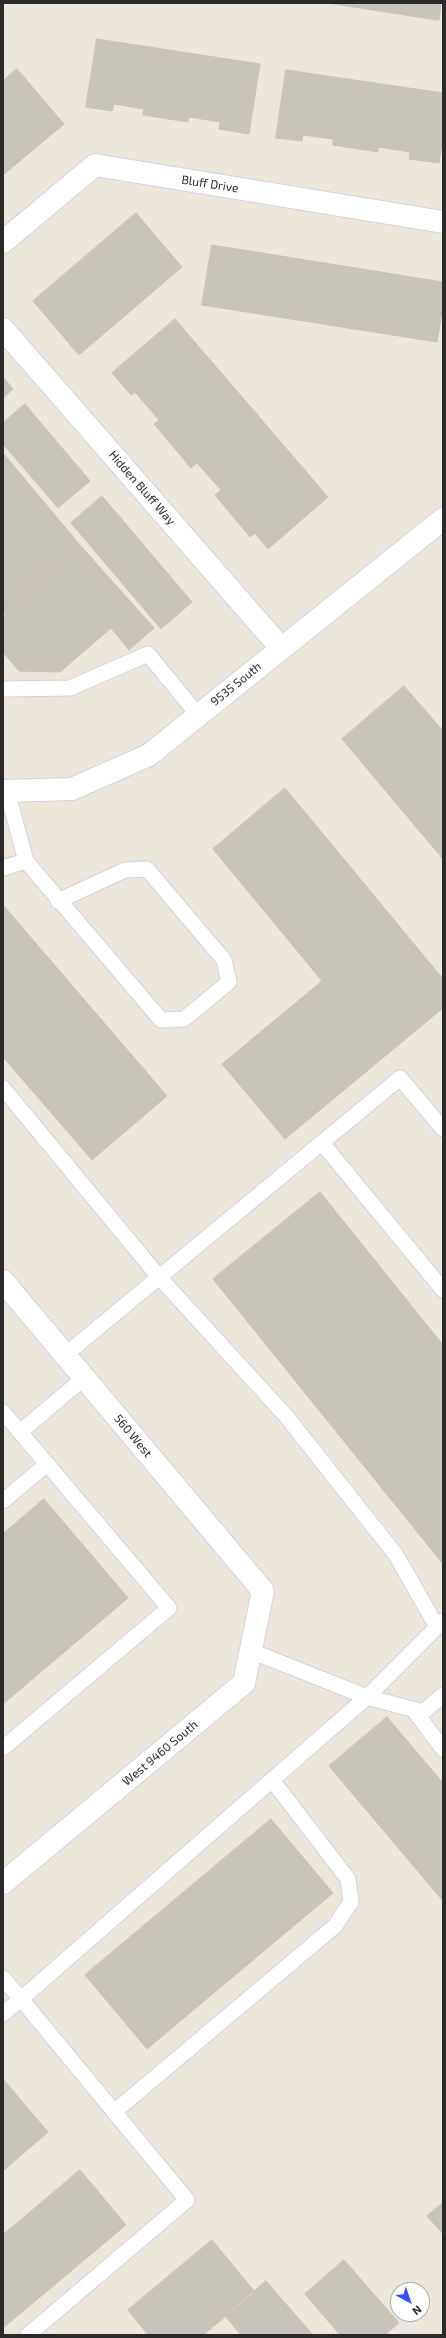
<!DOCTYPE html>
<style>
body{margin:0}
#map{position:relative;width:446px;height:2338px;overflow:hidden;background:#ede6da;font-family:"Exo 2",sans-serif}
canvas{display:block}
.frame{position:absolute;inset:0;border:4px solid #2a2a2a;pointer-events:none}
.north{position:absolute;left:390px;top:2282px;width:40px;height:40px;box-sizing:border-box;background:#fff;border:1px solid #aaa;border-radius:50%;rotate:140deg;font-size:11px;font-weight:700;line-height:16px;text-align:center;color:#2a2a2a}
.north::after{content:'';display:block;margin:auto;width:14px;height:18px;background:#3651ff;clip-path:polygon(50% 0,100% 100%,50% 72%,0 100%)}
</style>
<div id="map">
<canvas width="446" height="2338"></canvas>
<div class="frame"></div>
<div class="north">N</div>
</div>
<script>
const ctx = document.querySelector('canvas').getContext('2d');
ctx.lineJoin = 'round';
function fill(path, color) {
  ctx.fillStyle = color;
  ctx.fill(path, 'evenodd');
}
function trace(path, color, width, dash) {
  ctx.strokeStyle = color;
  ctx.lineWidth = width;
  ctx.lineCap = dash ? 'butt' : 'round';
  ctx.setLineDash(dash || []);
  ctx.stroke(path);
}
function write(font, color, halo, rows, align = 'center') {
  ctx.font = font + ' "Exo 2",sans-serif';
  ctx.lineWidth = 3;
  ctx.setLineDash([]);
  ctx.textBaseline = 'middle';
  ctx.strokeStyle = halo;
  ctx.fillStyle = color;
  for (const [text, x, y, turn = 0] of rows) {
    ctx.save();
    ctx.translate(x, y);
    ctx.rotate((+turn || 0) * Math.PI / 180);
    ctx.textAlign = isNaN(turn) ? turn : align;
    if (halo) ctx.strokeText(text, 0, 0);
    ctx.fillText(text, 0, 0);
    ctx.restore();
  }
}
const building = new Path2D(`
 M328 3H441L439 20Z
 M97 39 260 64 249 134 219 129 220 122 189 117 188 122 143 115 144 109 114 104 112 111 86 107Z
 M17 69 64 124 3 175V81Z
 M286 70 443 93V136L439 163 409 159 410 152 378 147V152L333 145V139L303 135 302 141 276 138Z
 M136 213 182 267 79 355 33 301Z
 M212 245 443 282V307L437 342 202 305Z
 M175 319 328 497 268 549 255 533 250 537 215 495 221 490 197 463 191 468 154 424 159 420 135 392 131 395 112 373Z
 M3 377 13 389 3 398Z
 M25 404 90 481 58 508 3 444V423Z
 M3 453 80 545 3 610Z
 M102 496 192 602 161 629 71 523Z
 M80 545 154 628 129 650 111 628 60 672 19 671 3 652V619L6 616 3 610Z
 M404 686 443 731V859L342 739Z
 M285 788 443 979V1008L285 1139 222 1064 322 981 213 849Z
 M3 905 167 1096 92 1160 3 1057Z
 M320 1192 443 1345V1564L213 1279Z
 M44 1499 128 1598 3 1704V1534Z
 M387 1717 443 1783V1901L329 1766Z
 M271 1819 333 1893 147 2049 85 1975Z
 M3 2079 48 2132 3 2171Z
 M80 2170 126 2225 3 2328V2235Z
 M443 2203V2234L427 2216Z
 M212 2240 255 2292 203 2335H148L128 2310Z
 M344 2260 399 2323 387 2333 388 2335H340L305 2294Z
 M266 2281 313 2335H241L225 2316Z`);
fill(building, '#c8c4b9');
trace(building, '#c9c2b4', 1);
const lane = new Path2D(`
 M3 689 70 688 148 654 198 715
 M26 861 161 1020 184 1019 229 982 224 960 147 869 125 870 58 901
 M3 868 26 861 7 791
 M3 1088 159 1277 286 1416 396 1555 437 1627
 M322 1143 443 1290
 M65 1355 400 1078 443 1129
 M3 1412 169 1608 3 1748
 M20 1432 84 1378
 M3 1501 47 1464
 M251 1651 367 1697 423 1712 443 1695
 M413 1709 443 1749
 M3 1978 21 1999 367 1697 443 1621
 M3 2014 21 1999 187 2200 28 2335
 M114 2112 335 1926 351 1902 348 1879 272 1780`);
const street = new Path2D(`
 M3 242 95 165 443 222
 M3 329 281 648
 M3 791 72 789 149 755 443 519
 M3 1281 263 1591 244 1683 3 1883`);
trace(lane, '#cfd2e4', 17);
trace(street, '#cfd2e4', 24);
trace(lane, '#fff', 15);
trace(street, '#fff', 22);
write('12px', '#2a2a2a', '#fff', [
 ["Bluff Drive",210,184,9],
 ["Hidden Bluff Way",142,488,49],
 ["9535 South",236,684,-39],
 ["560 West",133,1436,50],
 ["West 9460 South",160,1753,-40]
]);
</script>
